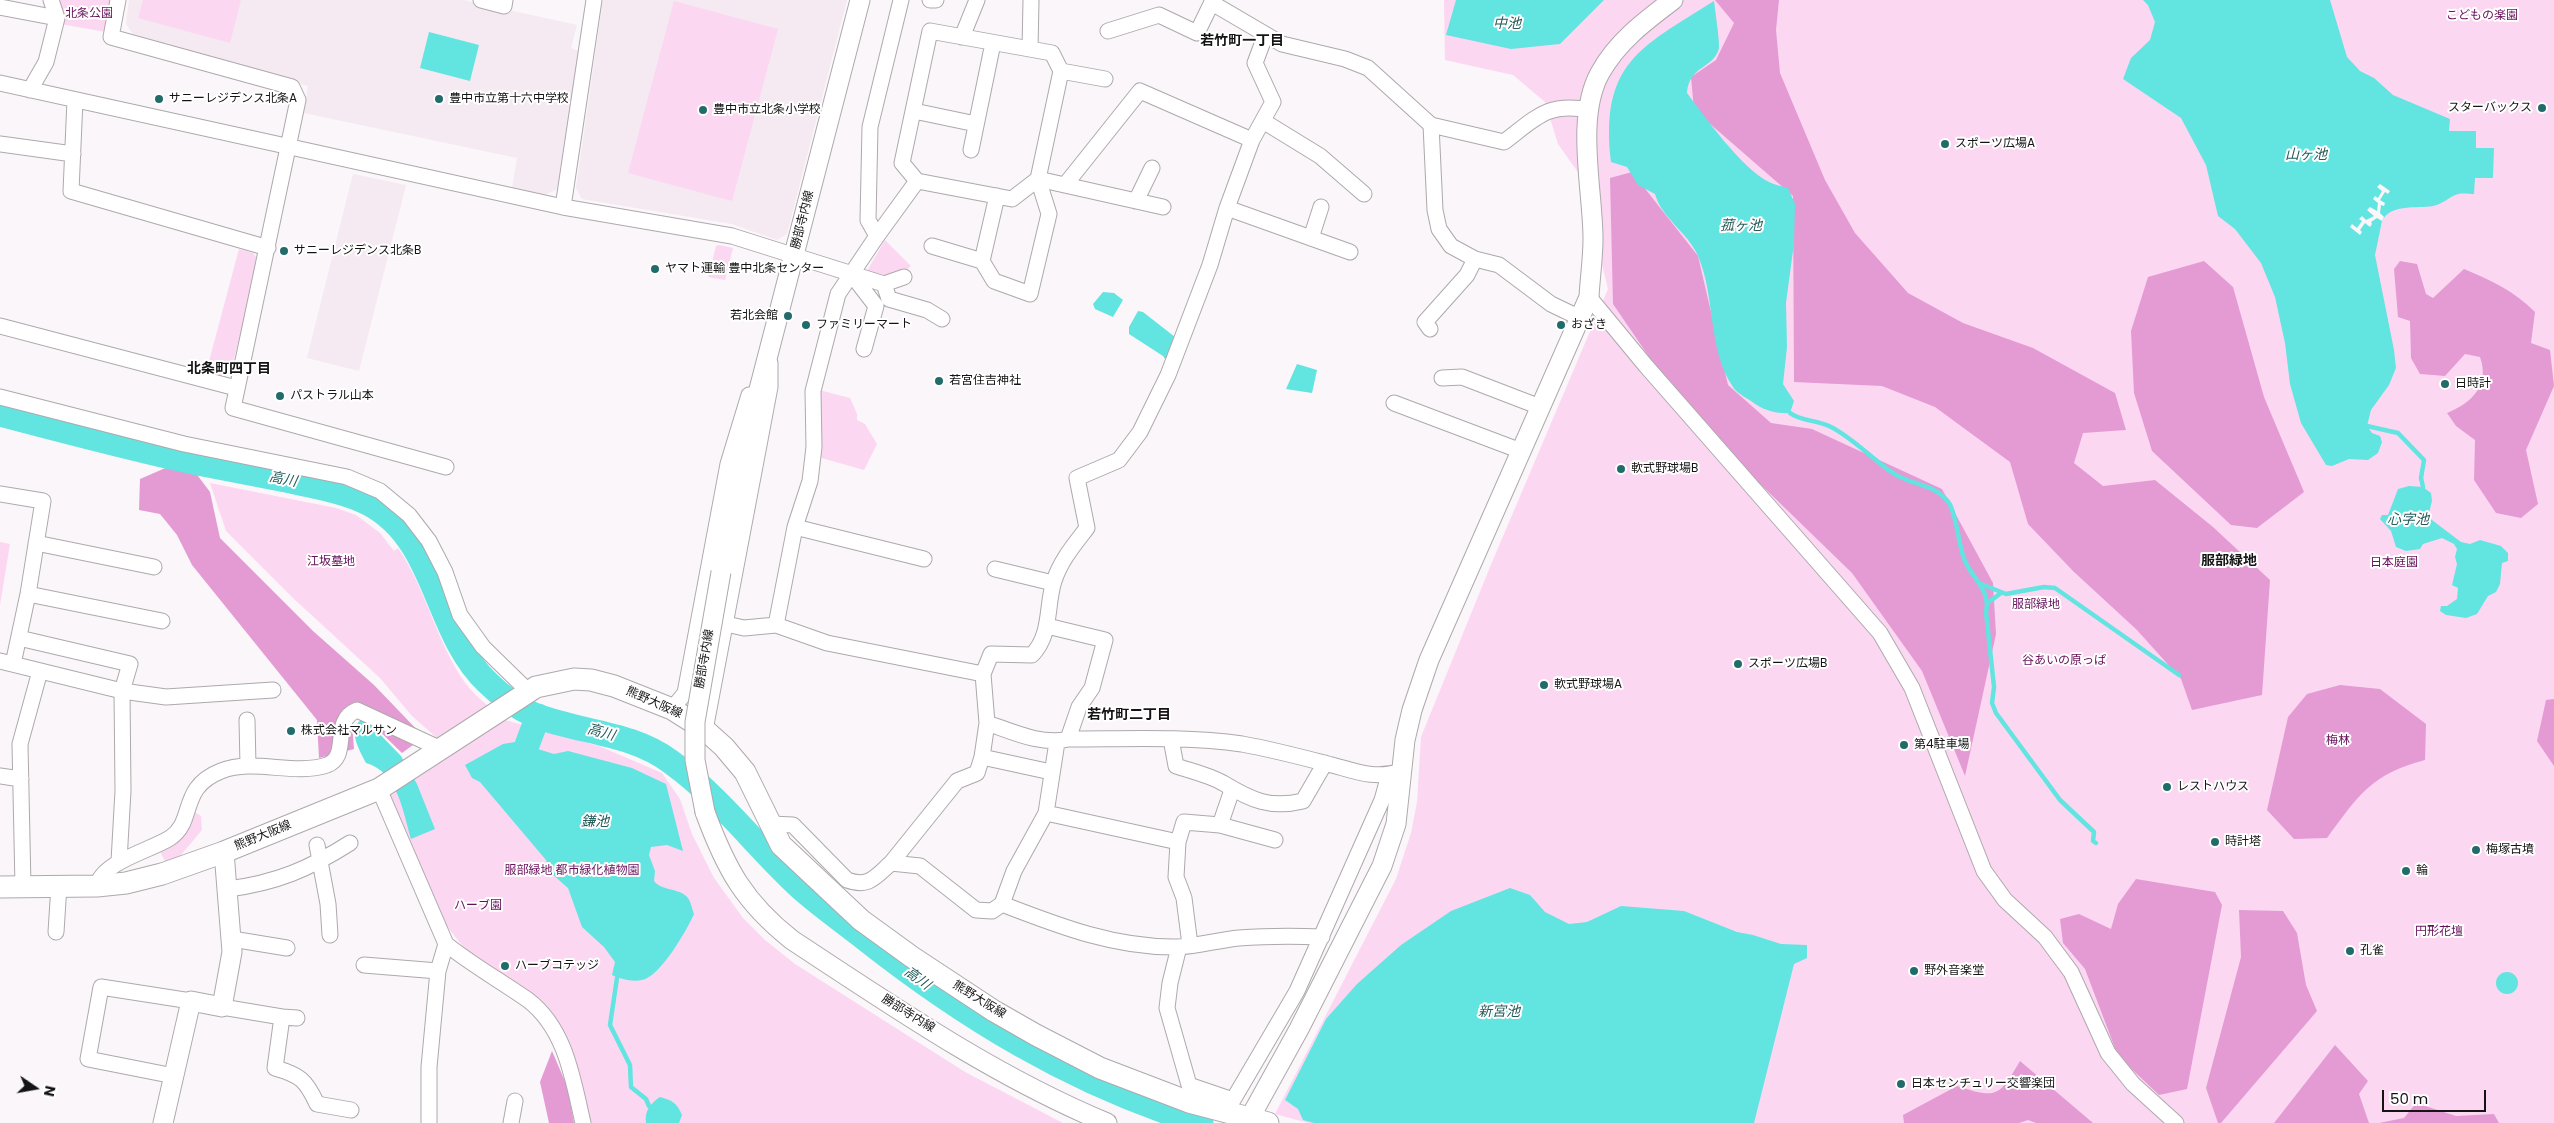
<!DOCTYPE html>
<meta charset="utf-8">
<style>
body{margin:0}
#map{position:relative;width:2554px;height:1123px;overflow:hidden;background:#faf6f9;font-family:Poppins,sans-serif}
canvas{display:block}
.north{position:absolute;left:10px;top:1063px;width:50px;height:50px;-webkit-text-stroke:4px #fff;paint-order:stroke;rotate:102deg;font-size:14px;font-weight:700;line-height:20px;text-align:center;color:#151415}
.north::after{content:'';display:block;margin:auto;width:18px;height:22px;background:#151415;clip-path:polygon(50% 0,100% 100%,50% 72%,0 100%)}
.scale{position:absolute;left:2382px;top:1090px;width:104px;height:22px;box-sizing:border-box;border:2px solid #151415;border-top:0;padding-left:6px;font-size:15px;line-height:18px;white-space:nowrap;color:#151415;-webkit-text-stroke:4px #fff;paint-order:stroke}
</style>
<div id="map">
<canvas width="2554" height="1123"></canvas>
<div class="north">N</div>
<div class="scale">50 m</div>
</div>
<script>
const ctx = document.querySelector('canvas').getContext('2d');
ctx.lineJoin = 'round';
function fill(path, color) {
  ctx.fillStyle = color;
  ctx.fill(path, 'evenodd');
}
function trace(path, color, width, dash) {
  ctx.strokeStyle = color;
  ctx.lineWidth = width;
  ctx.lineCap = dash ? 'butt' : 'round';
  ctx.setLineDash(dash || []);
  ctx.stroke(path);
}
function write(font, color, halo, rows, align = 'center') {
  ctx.font = font + ' Poppins,"Noto Sans JP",sans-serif';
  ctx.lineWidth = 4;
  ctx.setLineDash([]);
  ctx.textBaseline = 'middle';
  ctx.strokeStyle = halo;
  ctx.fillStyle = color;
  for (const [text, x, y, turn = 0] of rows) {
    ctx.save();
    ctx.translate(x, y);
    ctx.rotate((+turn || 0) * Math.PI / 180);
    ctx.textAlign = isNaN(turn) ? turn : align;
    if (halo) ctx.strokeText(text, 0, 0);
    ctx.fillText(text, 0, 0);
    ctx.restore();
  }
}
fill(new Path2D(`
 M129 0H463L577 25 571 48 579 51 557 189 543 196 512 188 517 158 304 113 308 86 133 34 126 24Z
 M603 0H847L787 234 777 240 732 224 582 199 576 188Z
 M353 174 406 185 359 371 307 358Z`), '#f5e9f2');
fill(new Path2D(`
 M57 0H111L106 32 60 24Z
 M143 0H241L230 43 138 18Z
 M1444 0H2554V1123H1308L1275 1114 1396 879 1411 833 1417 802 1421 737 1490 567 1608 289 1580 175 1558 144 1545 102 1513 75 1445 60Z
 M674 1 778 29 732 201 628 173Z
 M885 240 911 266C899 278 881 276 867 271Z
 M719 245 733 248 725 280 708 277 716 246Z
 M239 249 253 253 259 261 230 374 224 377 211 375 207 369Z
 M819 390 850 398 857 414V420L865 424 877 444 864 470 818 457Z
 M210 483 336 508 356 515 380 533 394 551 398 548C427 590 436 643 466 684 472 692 480 699 488 706L437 738 412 716 380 678 293 598 226 531Z
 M0 542 10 544 0 605Z
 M505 720 599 746 662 773 680 799 692 834 714 878 743 918 765 940 795 964 965 1072 1063 1123H590L580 1075 568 1041 554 1018 468 953 446 925 390 796Z
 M192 810 201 816 202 830 180 856 165 861 159 850Z`), '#fcd7f2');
fill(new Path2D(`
 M1715 0H1779L1776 30 1780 73 1825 180 1855 233 1908 293 1963 323 2033 348 2115 393 2126 430 2083 433 2074 463 2103 486 2155 480 2213 527 2270 580 2262 695 2192 710 2181 679 2137 630 2073 571 2028 524 2010 462 1935 407 1882 386 1794 382 1793 196 1694 110 1691 77 1716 60 1734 23Z
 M1632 172 1698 256 1728 385 1771 423 1812 429 1942 489 1993 583 1996 634 1965 776 1922 671 1852 573 1754 478 1654 364 1613 304 1610 178Z
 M2204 261 2233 287 2264 397 2304 492 2257 528 2231 525 2152 451 2134 393 2131 331 2148 277Z
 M2400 261 2417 264 2426 294 2433 298 2464 269C2491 280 2514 291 2535 312L2531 343 2550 350 2554 386 2526 450 2538 504 2521 518 2496 513 2474 480 2475 440 2456 426 2447 413C2472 403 2490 385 2480 357L2465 354 2445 376 2420 374 2411 358 2410 321 2398 317 2394 269Z
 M170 466 195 472 210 492 220 538 313 631 374 685 424 737 402 753 368 720 357 718 352 724 354 749 319 758 317 720 192 565 177 535 160 514 139 510 140 479Z
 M2340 685 2380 689 2426 724 2425 760C2371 774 2358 796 2327 838L2294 839 2267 810 2288 717 2307 694Z
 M2554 699V766L2537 741 2546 700Z
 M2136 879 2215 892 2222 905 2187 1089 2159 1095 2118 1056 2085 969 2063 943 2060 919 2079 914 2111 929 2118 904Z
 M2239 910 2283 911 2297 933 2306 985 2317 1011 2221 1123H2218L2206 1088 2241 957Z
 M2335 1045 2368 1081 2359 1094 2369 1123H2274Z
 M552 1051 567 1086 574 1123H549L540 1082Z
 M2020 1061 2093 1123H2036L2028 1120 2019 1123H1904L1903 1115 1957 1086C1997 1099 1999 1097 2020 1061Z
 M2416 1103 2456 1116 2494 1114 2499 1123H2379L2404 1118Z`), '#e49bd4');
fill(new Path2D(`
 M1456 0H1604L1560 44 1511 49 1446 35Z
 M2143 0H2330L2347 57 2360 71 2374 78 2393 95 2450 119 2449 131H2476V148H2494L2493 178H2475L2474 194C2470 194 2463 193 2458 194 2449 197 2443 204 2433 206 2417 209 2391 203 2382 221L2375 255 2394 350 2396 368 2389 385 2371 410 2367 426 2372 433 2380 436 2382 442 2378 453 2368 460 2349 459 2332 466 2326 465 2301 423 2290 384 2285 343 2275 297 2261 263 2235 229 2218 216 2206 165 2181 118 2123 79 2131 58 2150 40 2155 22 2148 5Z
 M1714 1C1715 9 1720 44 1719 48 1714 69 1689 65 1687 93 1706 118 1741 168 1769 182 1775 185 1782 186 1788 188L1795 204 1794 243 1786 303 1787 347 1783 384 1794 401 1790 413C1776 414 1762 410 1751 401 1745 397 1737 393 1733 387 1707 348 1716 298 1698 256 1688 232 1662 219 1655 194L1638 185 1627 167 1611 162C1600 64 1639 48 1714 1Z
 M429 32 479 45 470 81 420 68Z
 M1103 292 1114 293 1123 300 1113 317 1095 309 1093 304Z
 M1138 311 1143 312 1175 337 1168 363 1163 356 1129 334V327Z
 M1297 364 1317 370 1312 393 1286 389Z
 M2409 486 2423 487 2431 493 2432 501 2428 517 2461 542 2470 544 2480 540 2501 546 2508 553V561L2502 563 2500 584 2496 592 2488 596 2477 614 2466 618 2446 615 2440 611 2441 606H2447L2457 599 2458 588 2452 585 2457 564 2455 557 2457 549 2454 544 2442 538 2423 544 2420 549 2406 551 2396 547 2391 531 2380 519 2382 515H2388L2398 489Z
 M361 720 367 721 401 756 417 784 435 829 411 839C403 812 398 772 366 763 360 751 347 730 361 720Z
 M515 742 554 754 568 751 632 768 666 784 683 851 667 845 651 847 649 855 655 871 654 881C663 892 679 887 688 898 691 902 692 909 694 914 687 930 660 977 642 980 632 982 621 979 612 975L615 962 604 947 582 927 568 888 552 874 546 860 480 782 472 778 465 765 503 744Z
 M1510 888 1530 895 1545 912 1569 924 1587 922 1621 906 1684 911 1737 932 1753 935 1781 944 1807 945V958L1794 964 1754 1123H1314L1303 1120 1298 1109 1285 1100 1326 1019 1357 984 1401 945 1451 911Z
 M2496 983a11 11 0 1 1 22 0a11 11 0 1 1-22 0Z
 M660 1097C672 1100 677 1103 682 1115L679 1123H646C644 1111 651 1103 660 1097Z`), '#62e4e0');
fill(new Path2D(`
 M2380 184 2390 191 2388 194 2385 192 2380 200 2385 203 2384 206 2381 205 2380 213 2384 217 2382 221 2377 218 2371 222 2372 224 2370 227 2365 223 2360 230 2362 232 2360 235 2350 227 2352 224 2357 228 2362 221 2359 219 2362 216 2366 220 2374 216 2367 210 2370 207 2377 211 2378 203 2373 199 2375 196 2378 198 2382 191 2377 187Z`), '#faf6f9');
trace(new Path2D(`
 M1790 413C1800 421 1817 420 1829 426 1851 436 1873 460 1893 473 1912 486 1935 483 1949 503 1957 515 1958 545 1965 561 1973 579 1991 591 1986 612L1994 687 1992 703 1996 713 2060 800 2094 832 2093 841 2096 843
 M2367 426 2398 433 2424 460 2421 478 2423 487
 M1981 584 2006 594 2044 587 2055 588 2179 675
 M1989 602 2001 593
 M617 978 610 1025 630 1065 631 1087 646 1099 649 1106`), '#62e4e0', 4.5);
trace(new Path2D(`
 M0 414C66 431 132 449 198 463 229 469 260 475 291 481 317 487 344 491 368 503 438 539 434 632 487 682 501 696 516 707 534 715 580 733 631 732 671 762 721 798 757 848 802 889 820 905 840 919 859 934 962 1016 1074 1085 1201 1123
 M527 745 538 716`), '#62e4e0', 25);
const minor = new Path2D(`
 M118 0 111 37 292 87 298 100 233 408 446 467
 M481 0 504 6 505 0
 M930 0H936
 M1212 3 1282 44 1345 59 1368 68 1431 125 1504 142C1536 118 1547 102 1589 110
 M0 7 57 18
 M1108 31 1159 15 1197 33 1213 0
 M962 37 977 0
 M1030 49 1031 0
 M1061 71 1105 79
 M0 83 563 207 732 236 884 284 889 299 927 310 942 319
 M30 90 46 62 57 18 51 0
 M75 100 71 191 268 248
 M914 111 976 124
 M1263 121 1320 156 1364 194
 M1431 125 1435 210 1439 229 1451 246 1475 259 1499 265 1551 304 1578 317
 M0 144 73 154
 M971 150 993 43
 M917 181 902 163 930 31 1052 53 1061 71 1038 179 1049 214 1030 294 994 281 982 261 932 246
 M1065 185 1140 91 1252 140
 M1136 201 1152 168
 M563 207 594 0
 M1227 208 1350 252
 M877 236 868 220 870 127 901 0
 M1311 238 1321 207
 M982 261 997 196
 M852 275 876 306 864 349
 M884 284 904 277
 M1589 297 1646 366 1880 633 1912 688 1984 871 2005 900 2045 937 2071 972 2108 1053 2133 1084 2176 1123
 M0 326 236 388
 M1430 329 1425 322 1467 275 1475 259
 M1442 378 1462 377 1540 407
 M0 397 184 444 347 477 380 491 409 515 429 541 445 572 460 615 483 647 528 691
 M1394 403 1521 451
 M0 494 43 501 28 594 13 664
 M795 527 924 559
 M36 543 154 567
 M995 569 1053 583
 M28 594 162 621
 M726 624 744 628 776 625 827 643 983 674 987 723C1011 731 1042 746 1068 739 1126 739 1185 736 1242 744 1270 749 1297 756 1324 763 1351 769 1373 781 1401 771
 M776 625 795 527 810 481 814 447 813 391 838 294 877 236 917 181 1012 199 1038 179 1163 207
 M1047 626 1105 640 1092 688 1079 707 1068 739
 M19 638 130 664 122 691 123 791 119 861
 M0 661 122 691 166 697 273 690
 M983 674 991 654 1032 655C1052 634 1046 606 1054 581 1061 560 1074 545 1087 528L1077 478 1119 460 1140 432 1168 375 1210 265 1227 208 1252 140 1273 102 1255 63 1265 36
 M672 709 685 693 728 464 749 395
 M247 720 248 766
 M987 723 982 757 1051 772
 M705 730 770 387V363
 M1171 739 1176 766C1191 771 1209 775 1223 783 1251 800 1270 809 1303 801L1325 763
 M0 776 21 779
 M379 789 446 944 438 971 429 1067V1123
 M1046 813 1178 842
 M771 824 793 825 847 880C869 888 875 877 891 863L920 866 976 910 992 911 1002 904 1014 871 1046 813 1057 742
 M1220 825 1232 790
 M317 845 328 904 330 935
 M891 863 957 781 977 773 982 757
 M97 886C102 862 149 851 170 838 196 821 178 788 221 771 255 758 293 776 327 765 351 756 330 721 357 710L441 749
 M23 887 20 744 40 671
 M228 889C276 883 309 869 350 843
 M1002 904C1059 926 1115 948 1178 947 1198 946 1219 940 1239 938 1267 936 1294 936 1322 937
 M56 932 59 885
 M232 939 287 948
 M446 944C472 965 501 981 528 1000 566 1029 573 1080 583 1123
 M1190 945 1184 898 1176 877 1178 842 1184 822 1220 825 1275 840
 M1179 947 1170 983 1167 1008 1189 1085 1233 1100 1297 991 1382 800 1389 775
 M364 965 438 971
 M222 1007 282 1017 275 1068C300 1075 306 1080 317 1104L351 1110
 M282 1017 297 1018
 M174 1076 88 1059 101 987 191 1001
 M511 1123 515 1101`);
const tertiary = new Path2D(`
 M721 572 749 428 860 0
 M705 812C726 869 744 902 792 940 894 1007 994 1076 1107 1123
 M163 1123 191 1001 222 1007 232 952 224 852
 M1247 1123 1299 1029 1382 866 1396 824 1405 740 1412 710 1429 660 1589 297C1590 278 1593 258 1593 239 1593 190 1575 118 1600 73 1617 42 1645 21 1673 0`);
const secondary = new Path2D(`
 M0 887 97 886 126 883 162 874 224 852 379 789 536 687 574 679 591 680 614 686 672 709 705 730 724 747 745 772 781 845 861 920 912 957 994 1011 1036 1035 1100 1068 1189 1102 1268 1123`);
trace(minor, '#ada9ac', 17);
trace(tertiary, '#ada9ac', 21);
trace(secondary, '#ada9ac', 23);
trace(minor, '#fff', 15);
trace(tertiary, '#fff', 19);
trace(secondary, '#fff', 21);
const tertiaryBridge = new Path2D(`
 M705 812 695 760V722L721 572`);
trace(tertiaryBridge, '#ada9ac', 21, []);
trace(tertiaryBridge, '#fff', 19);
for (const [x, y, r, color] of [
 [159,99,5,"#216c6a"],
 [439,99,5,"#216c6a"],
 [2542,108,5,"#216c6a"],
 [703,110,5,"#216c6a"],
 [1945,144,5,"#216c6a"],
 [284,251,5,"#216c6a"],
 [655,269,5,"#216c6a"],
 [788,316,5,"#216c6a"],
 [806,325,5,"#216c6a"],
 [1561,325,5,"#216c6a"],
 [939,381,5,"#216c6a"],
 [2445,384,5,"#216c6a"],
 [280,396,5,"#216c6a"],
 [1621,469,5,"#216c6a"],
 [1738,664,5,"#216c6a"],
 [1544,685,5,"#216c6a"],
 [291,731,5,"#216c6a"],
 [1904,745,5,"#216c6a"],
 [2167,787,5,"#216c6a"],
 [2215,842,5,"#216c6a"],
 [2476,850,5,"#216c6a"],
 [2406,871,5,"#216c6a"],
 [2350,951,5,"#216c6a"],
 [505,966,5,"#216c6a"],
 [1914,971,5,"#216c6a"],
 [1901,1084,5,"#216c6a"]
]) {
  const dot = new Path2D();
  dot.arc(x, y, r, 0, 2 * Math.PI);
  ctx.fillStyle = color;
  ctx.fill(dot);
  trace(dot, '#fff', 2);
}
write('12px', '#67115b', '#fff', [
 ["北条公園",89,14],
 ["こどもの楽園",2482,16],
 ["江坂墓地",331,562],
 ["日本庭園",2394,563],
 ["服部緑地",2036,605],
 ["谷あいの原っぱ",2064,661],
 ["梅林",2338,741],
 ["服部緑地 都市緑化植物園",572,871],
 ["ハーブ園",478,906],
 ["円形花壇",2439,932]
]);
write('12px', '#151415', '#fff', [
 ["サニーレジデンス北条A",169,99],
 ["豊中市立第十六中学校",449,99],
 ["スターバックス",2532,108,"right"],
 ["豊中市立北条小学校",713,110],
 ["スポーツ広場A",1955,144],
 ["サニーレジデンス北条B",294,251],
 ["ヤマト運輸 豊中北条センター",665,269],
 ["若北会館",778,316,"right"],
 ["ファミリーマート",816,325],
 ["おざき",1571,325],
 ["若宮住吉神社",949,381],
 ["日時計",2455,384],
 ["パストラル山本",290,396],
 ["軟式野球場B",1631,469],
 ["スポーツ広場B",1748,664],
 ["軟式野球場A",1554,685],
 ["株式会社マルサン",301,731],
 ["第4駐車場",1914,745],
 ["レストハウス",2177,787],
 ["時計塔",2225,842],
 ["梅塚古墳",2486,850],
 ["輪",2416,871],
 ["孔雀",2360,951],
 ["ハーブコテッジ",515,966],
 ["野外音楽堂",1924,971],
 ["日本センチュリー交響楽団",1911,1084]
], 'left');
write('12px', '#151415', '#fff', [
 ["勝部寺内線",803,220,-76],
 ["勝部寺内線",705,659,-80],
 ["熊野大阪線",654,703,24],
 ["熊野大阪線",263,836,-22],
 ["熊野大阪線",979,1000,32],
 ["勝部寺内線",908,1014,32]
]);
write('italic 14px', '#255c5a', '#fff', [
 ["中池",1507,24],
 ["山ヶ池",2306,155],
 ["菰ヶ池",1741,226],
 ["高川",283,480,11],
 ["心字池",2408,520],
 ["高川",601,733,15],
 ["鎌池",595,822],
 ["高川",917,979,36],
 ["新宮池",1499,1012]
]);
write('bold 14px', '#151415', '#fff', [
 ["若竹町一丁目",1242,41],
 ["北条町四丁目",229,369],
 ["服部緑地",2229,561],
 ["若竹町二丁目",1129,715]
]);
</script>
